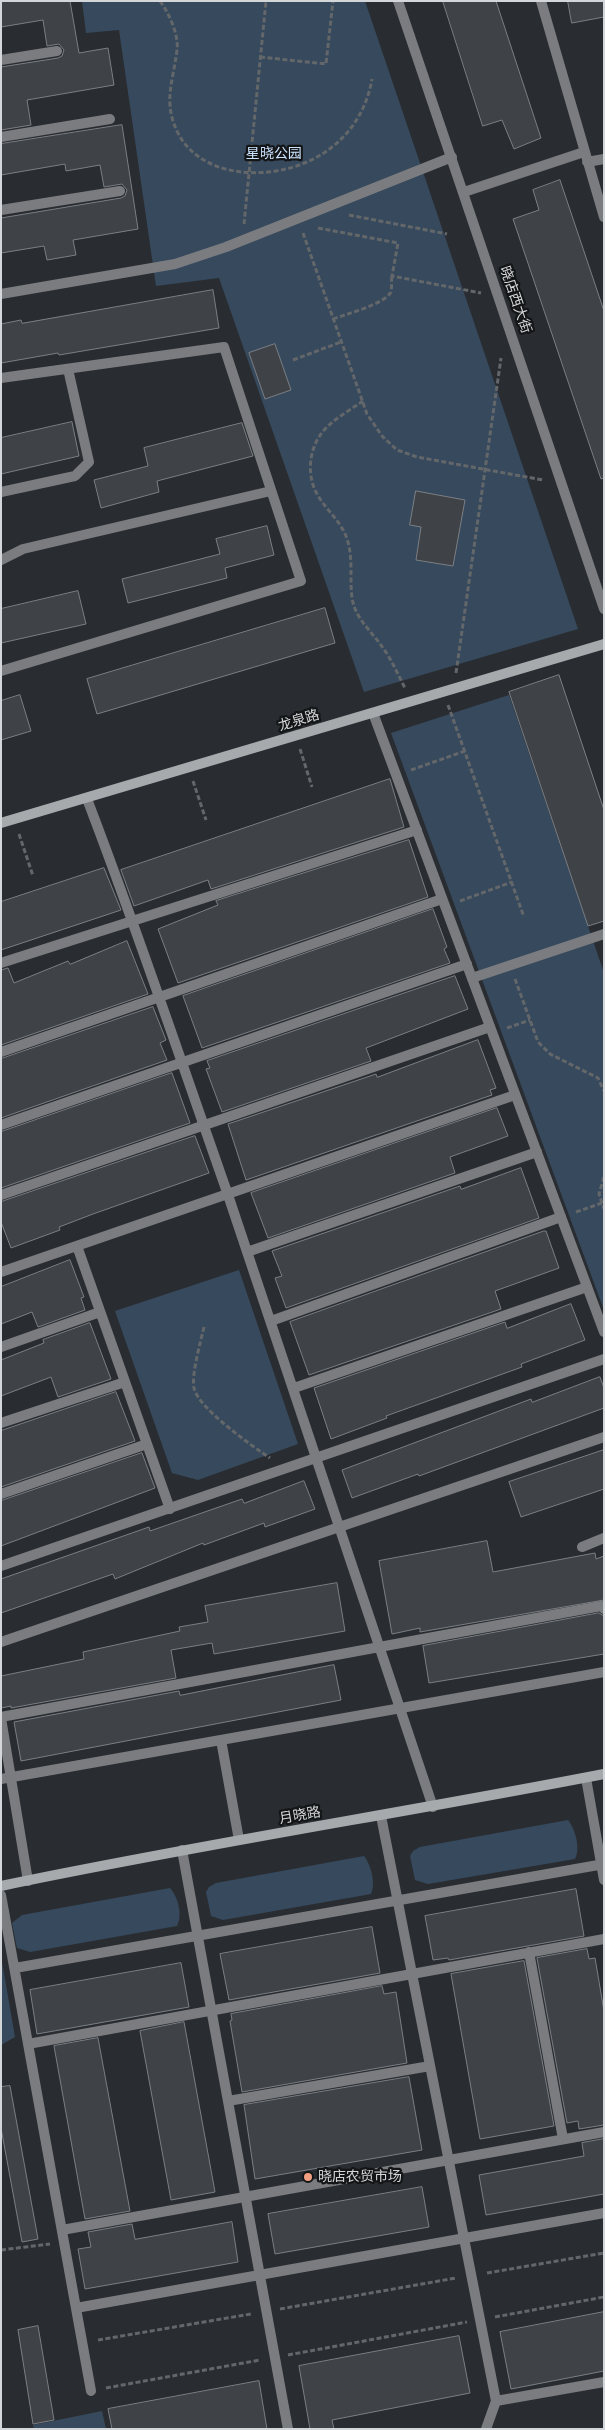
<!DOCTYPE html>
<meta charset="utf-8">
<style>
body{margin:0}
#map{position:relative;width:605px;height:2430px;overflow:hidden;background:#292d31;font-family:Signika,sans-serif}
canvas{display:block}
.frame{position:absolute;inset:0;border:2px solid #d4d7d9;pointer-events:none}
</style>
<div id="map">
<canvas width="605" height="2430"></canvas>
<div class="frame"></div>
</div>
<script>
const ctx = document.querySelector('canvas').getContext('2d');
ctx.lineJoin = 'round';
function fill(path, color) {
  ctx.fillStyle = color;
  ctx.fill(path, 'evenodd');
}
function trace(path, color, width, dash) {
  ctx.strokeStyle = color;
  ctx.lineWidth = width;
  ctx.lineCap = dash ? 'butt' : 'round';
  ctx.setLineDash(dash || []);
  ctx.stroke(path);
}
function write(font, color, halo, rows, align = 'center') {
  ctx.font = font + ' Signika,"Noto Sans SC",sans-serif';
  ctx.lineWidth = 4.5;
  ctx.setLineDash([]);
  ctx.textBaseline = 'middle';
  ctx.strokeStyle = halo;
  ctx.fillStyle = color;
  for (const [text, x, y, turn = 0] of rows) {
    ctx.save();
    ctx.translate(x, y);
    ctx.rotate((+turn || 0) * Math.PI / 180);
    ctx.textAlign = isNaN(turn) ? turn : align;
    if (halo) ctx.strokeText(text, 0, 0);
    ctx.fillText(text, 0, 0);
    ctx.restore();
  }
}
fill(new Path2D(`
 M82 1H365L578 629 364 692 219 278 156 286 119 30 86 33Z
 M509 695 604 973V1310L391 733Z
 M239 1270 298 1444 198 1480 172 1473 115 1311Z
 M568 1820C575 1829 581 1848 575 1859L428 1884 415 1880 410 1856 413 1851 420 1847Z
 M364 1856C371 1865 376 1883 371 1894L223 1920 211 1916 206 1892 209 1887 216 1883Z
 M170 1888C178 1897 183 1915 177 1926L30 1952 17 1948 12 1923 22 1915Z
 M1 1956 15 2037 1 2045Z
 M102 2411 106 2429H34L33 2425Z`), '#37495d');
const building = new Path2D(`
 M1 1H70L79 53 108 48 114 85 27 100 31 125 1 130V67L58 58 62 56 64 50 59 44 47 46 43 20 1 27Z
 M443 1H496L541 138 514 149 502 120 483 126Z
 M568 1H604V17L572 23Z
 M122 125 138 229 73 240 76 255 47 260 44 246 1 253V218L121 198 125 196 127 190 122 184 104 187 100 165 66 171 65 164 1 175V144Z
 M560 180 604 311V478L601 479 513 219 539 210 533 190Z
 M213 290 219 328 59 355 58 353 1 363V324L21 320 22 323Z
 M275 344 291 390 265 399 249 353Z
 M72 422 79 456 1 474V438Z
 M242 423 253 456 157 481 159 492 101 508 94 480 148 466 144 448Z
 M416 491 465 500 453 566 416 560 421 527 410 525Z
 M267 526 274 555 225 568 227 578 128 603 122 579 220 554 216 539Z
 M78 591 86 624 1 643V609Z
 M325 608 335 643 97 714 87 679Z
 M559 675 604 810V921L588 926 509 692Z
 M20 695 31 731 1 740V701Z
 M390 779 404 827 211 889 208 880 134 906 121 870Z
 M409 840 428 897 178 983 158 929 218 905 216 901Z
 M104 868 121 910 1 950V902Z
 M433 909 447 947 444 949 450 963 202 1048 183 996Z
 M127 941 148 994 1 1045V970L8 968 14 983 68 961 70 964Z
 M455 976 468 1009 366 1048 371 1061 222 1112 206 1069 210 1068 207 1061Z
 M153 1007 166 1040 160 1043 167 1060 1 1118V1059Z
 M478 1040 496 1088 490 1090 492 1095 246 1180 228 1124 376 1074 377 1077Z
 M172 1073 190 1123 1 1188V1132Z
 M497 1108 508 1136 450 1157 455 1173 268 1238 251 1193Z
 M195 1136 209 1173 93 1214 59 1227 60 1230 11 1248 1 1222V1202Z
 M521 1168 539 1218 286 1308 275 1278 282 1276 272 1251 460 1186 461 1189Z
 M544 1231H546L559 1268 495 1291 501 1309 309 1375 290 1322Z
 M70 1260 84 1297 81 1298 85 1310 38 1327 32 1312 1 1324V1287Z
 M571 1304 585 1340 521 1364 522 1367 386 1416 387 1418 331 1439 314 1388 505 1322 507 1328Z
 M90 1323 111 1379 58 1397 51 1377 1 1396V1360L44 1343 43 1340Z
 M600 1377 604 1388V1408L419 1476 418 1474 352 1498 342 1470 531 1399 532 1402Z
 M116 1392 135 1441 1 1487V1431Z
 M604 1450V1489L521 1517 509 1482Z
 M142 1453 155 1488 1 1546V1501Z
 M304 1481 315 1509 265 1527 264 1523 204 1545 203 1543 115 1579 113 1574 1 1613V1579L149 1527 150 1531 242 1499 244 1503Z
 M487 1541 493 1572 595 1553 596 1559 604 1556V1600L420 1632V1628L392 1634 379 1561Z
 M337 1583 345 1631 214 1654 212 1643 171 1650 176 1678 11 1708V1706L1 1708V1676L84 1659 83 1652 180 1631 179 1627 208 1622 205 1606Z
 M599 1613 604 1616V1654L429 1683 423 1646Z
 M334 1665 341 1700 21 1761 14 1722 179 1691 180 1695Z
 M576 1889 584 1936 449 1960 448 1958 433 1960 425 1916Z
 M372 1927 380 1973 229 2000 220 1954Z
 M587 1949 589 1959 595 1958 604 2011V2125L579 2129 578 2121 567 2123 537 1958Z
 M524 1961 554 2126 480 2139 451 1974Z
 M181 1963 189 2007 37 2034 30 1990Z
 M382 1986 384 1994 396 1992 407 2063 242 2092 230 2021 232 2020 231 2014Z
 M184 2022 215 2192 171 2200 140 2031Z
 M98 2038 130 2211 85 2219 54 2046Z
 M409 2077 422 2150 255 2179 244 2105Z
 M10 2086 38 2239 22 2242 1 2128V2087Z
 M604 2139V2194L486 2215 479 2175 584 2156 582 2143Z
 M422 2187 429 2227 275 2254 268 2214Z
 M232 2222 238 2262 85 2289 78 2249 91 2247 88 2232 132 2224 135 2239Z
 M604 2312V2371L511 2389 500 2332Z
 M38 2326 54 2420 33 2424 18 2330Z
 M459 2336 470 2393 332 2420 334 2429H310L299 2366Z
 M259 2381 267 2429H112L108 2409Z`);
fill(building, '#3f4247');
trace(building, '#7b7f84', 1);
trace(new Path2D(`
 M160 1C169 13 179 35 177 50 173 83 162 103 179 135 192 158 216 169 241 172 303 178 361 143 372 79
 M260 57 326 64 333 1
 M349 215 447 234
 M244 224 266 1
 M318 228 398 243 392 276 481 293
 M303 233 367 414 382 436 397 450 417 457 543 480
 M333 319C346 314 385 304 391 292 392 288 391 281 392 276
 M293 360 341 342
 M363 401C349 411 331 420 321 434 309 450 307 475 316 492 324 508 339 519 346 536 356 562 346 591 356 611 362 624 375 636 383 648 392 660 398 675 405 688
 M456 673 501 358
 M448 705 524 917
 M300 749 312 787
 M411 770 465 751
 M193 781 206 820
 M19 834 33 876
 M460 901 512 882
 M515 979 538 1042 550 1054 598 1078 604 1091
 M507 1028 530 1020
 M604 1177 599 1194 604 1209
 M576 1212 602 1203
 M204 1327C201 1340 191 1376 194 1388 198 1408 252 1446 270 1458
 M1 2250 50 2244
 M487 2273 604 2253
 M280 2309 456 2278
 M495 2317 604 2297
 M98 2340 251 2314
 M288 2355 467 2322
 M106 2388 260 2360`), '#63676a', 3, [5, 2.5]);
trace(new Path2D(`
 M541 1 604 217
 M1 60 57 51
 M1 137 110 119
 M587 162 604 159
 M464 192 584 152
 M1 210 120 191
 M1 294 175 264 226 247 452 157
 M1 378 224 347 301 581 1 671
 M1 492 75 476 89 462 68 369
 M1 560 23 549 271 491
 M87 799C137 929 181 1061 227 1192 297 1397 366 1602 433 1807
 M1 963 417 830
 M472 978 604 934
 M1 1052 442 899
 M1 1125 467 964
 M1 1195 490 1027
 M77 1246 170 1509
 M247 1252 537 1152
 M1 1272 515 1095
 M271 1321 561 1217
 M1 1347 100 1312
 M294 1388 587 1287
 M1 1423 125 1382
 M1 1494 147 1444
 M582 1547 604 1538
 M1 1566 604 1359
 M1 1642 604 1437
 M1 1717 601 1606 604 1609
 M1 1718 28 1881
 M221 1740 239 1840
 M586 1778 604 1880
 M1 1779 604 1672
 M381 1816 496 2401 486 2429
 M182 1850 288 2429
 M1 1895 91 2391
 M529 1952 563 2139
 M15 1968 604 1864
 M28 2044 604 1939
 M228 2101 430 2066
 M62 2230 604 2132
 M76 2308 604 2213
 M496 2401 604 2382`), '#7b7c7f', 10);
trace(new Path2D(`
 M398 1 604 609
 M373 713 604 1332`), '#7b7c7f', 10);
trace(new Path2D(`
 M1 823 604 644
 M1 1886C201 1844 403 1813 604 1774`), '#a7aaad', 10);
for (const [x, y, r, color] of [
 [308,2177,5,"#f2a081"]
]) {
  const dot = new Path2D();
  dot.arc(x, y, r, 0, 2 * Math.PI);
  ctx.fillStyle = color;
  ctx.fill(dot);
  trace(dot, '#131517', 2);
}
write('14px', '#cbe3fd', '#131517', [
 ["星晓公园",274,154]
]);
write('14px', '#d4d7d9', '#131517', [
 ["晓店西大街",515,300,71],
 ["龙泉路",299,721,-17],
 ["月晓路",300,1816,-10]
]);
write('14px', '#d4d7d9', '#131517', [
 ["晓店农贸市场",318,2177]
], 'left');
</script>
